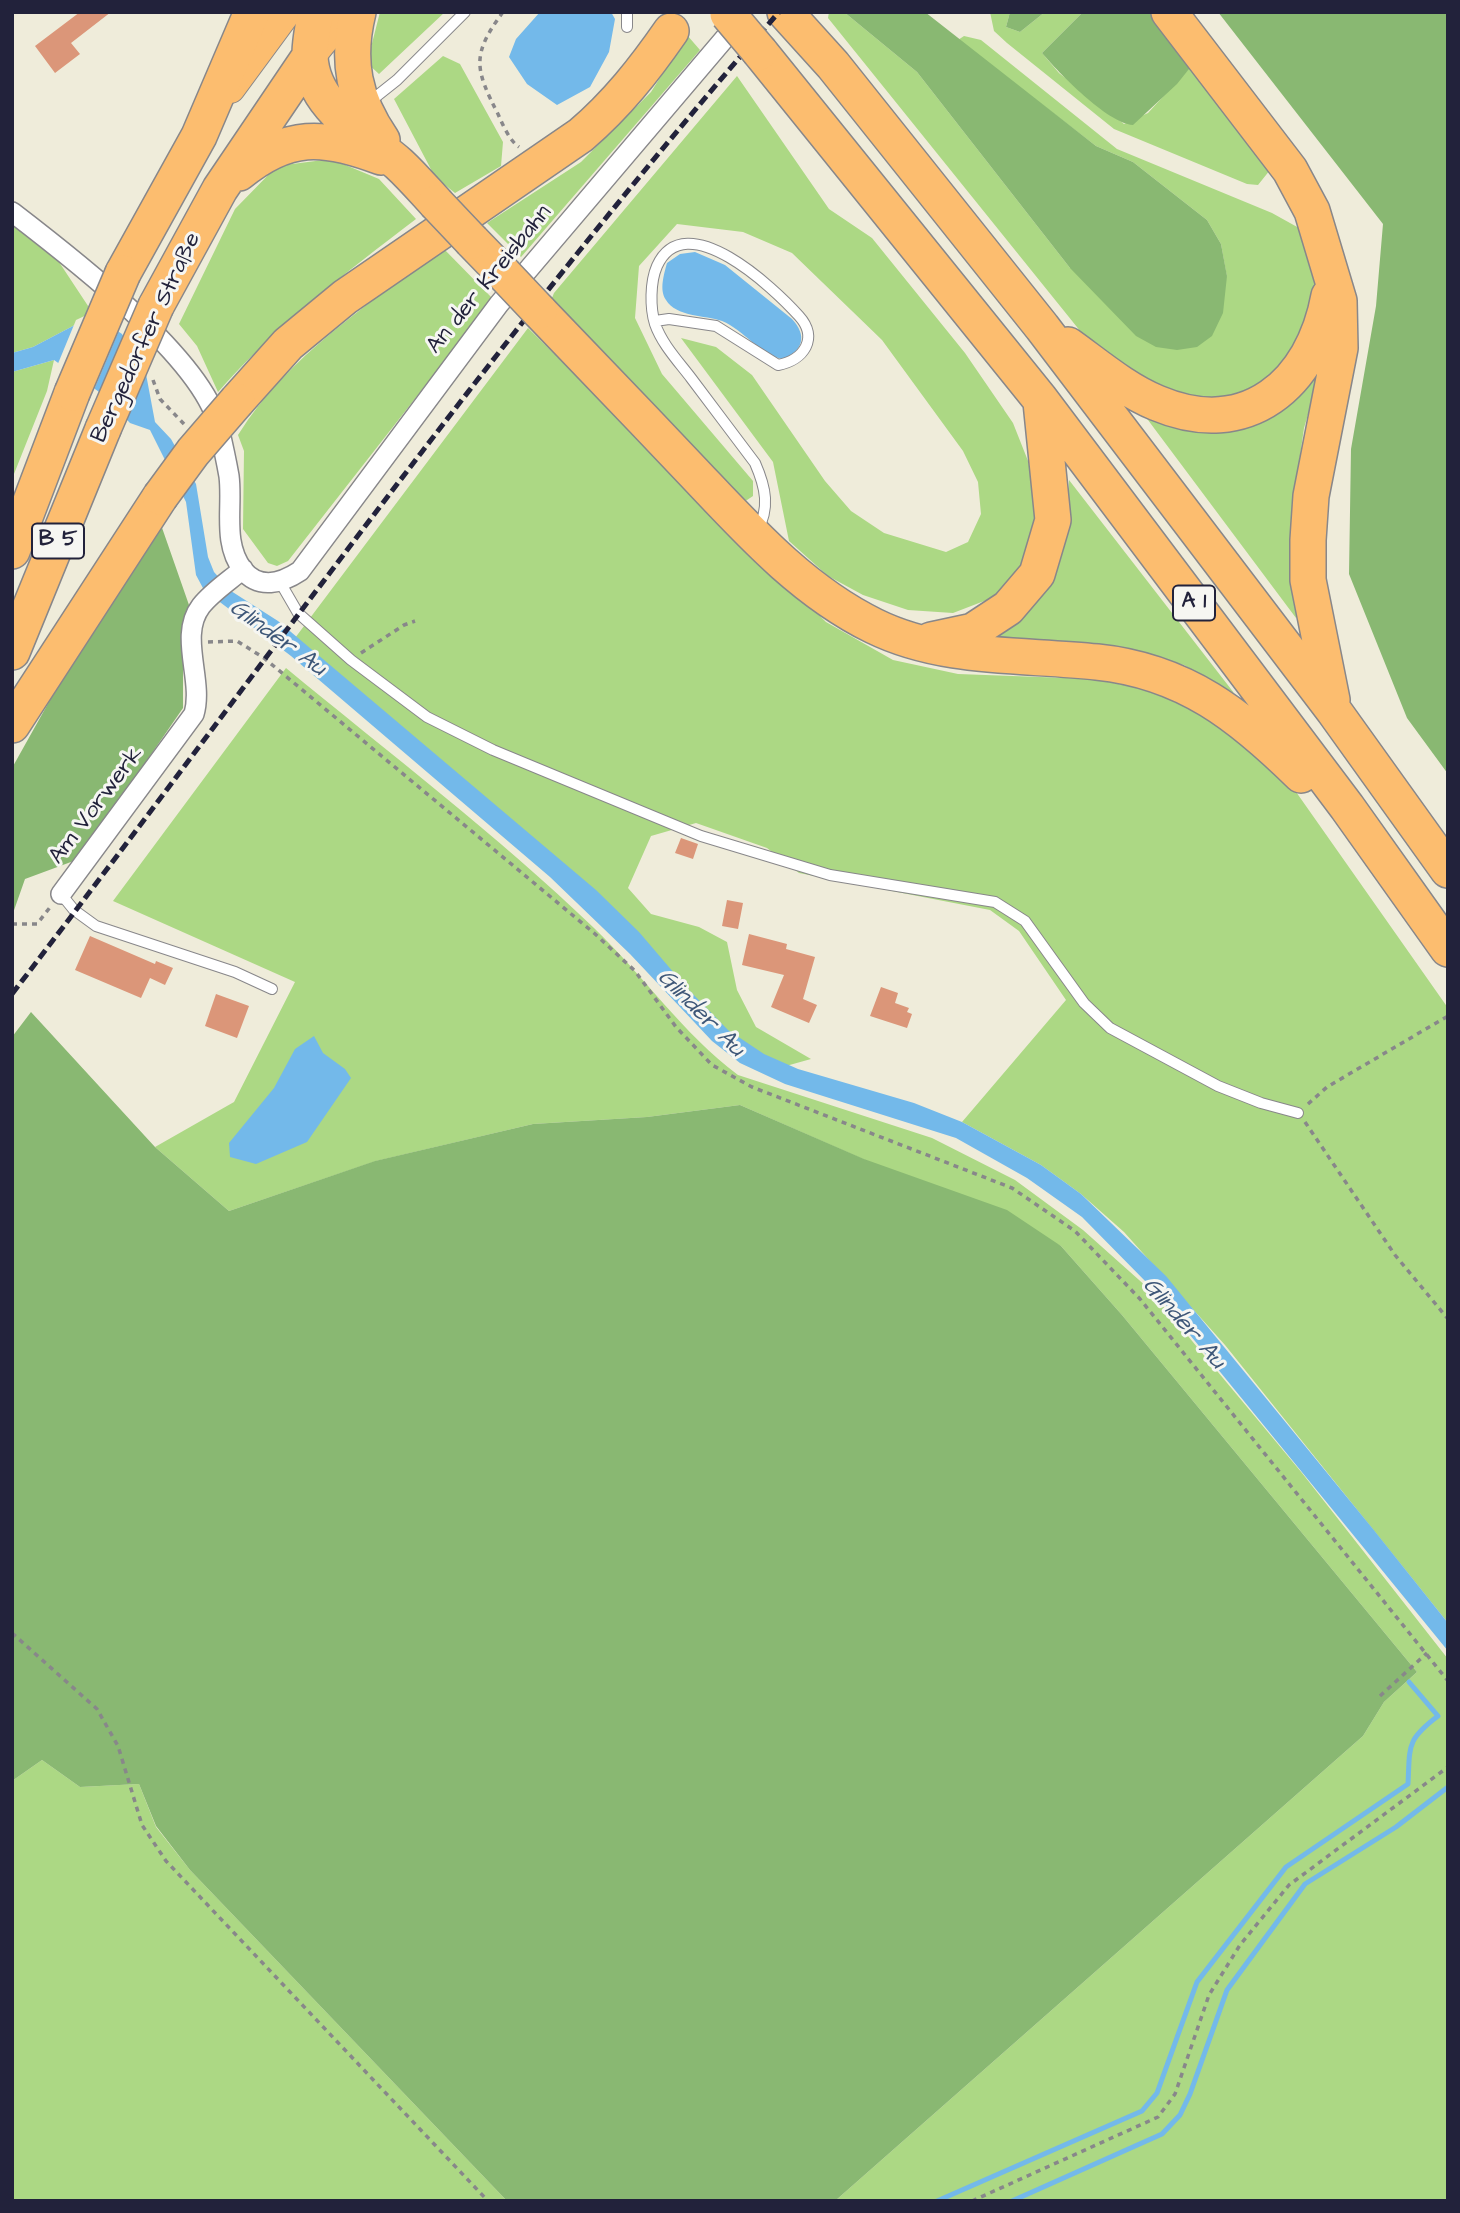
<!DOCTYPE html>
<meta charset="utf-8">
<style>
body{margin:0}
#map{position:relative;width:1460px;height:2213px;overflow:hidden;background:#efecda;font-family:"Architects Daughter",sans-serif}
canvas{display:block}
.frame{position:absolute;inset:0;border:14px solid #22223b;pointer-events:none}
</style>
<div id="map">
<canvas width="1460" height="2213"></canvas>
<div class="frame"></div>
</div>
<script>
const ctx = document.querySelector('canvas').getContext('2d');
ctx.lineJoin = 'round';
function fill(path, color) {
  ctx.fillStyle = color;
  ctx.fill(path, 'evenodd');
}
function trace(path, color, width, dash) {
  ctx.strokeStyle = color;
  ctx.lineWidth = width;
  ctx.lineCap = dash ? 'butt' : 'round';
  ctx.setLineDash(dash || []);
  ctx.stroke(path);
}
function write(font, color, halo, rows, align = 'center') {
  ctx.font = font + ' "Architects Daughter",sans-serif';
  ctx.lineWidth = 6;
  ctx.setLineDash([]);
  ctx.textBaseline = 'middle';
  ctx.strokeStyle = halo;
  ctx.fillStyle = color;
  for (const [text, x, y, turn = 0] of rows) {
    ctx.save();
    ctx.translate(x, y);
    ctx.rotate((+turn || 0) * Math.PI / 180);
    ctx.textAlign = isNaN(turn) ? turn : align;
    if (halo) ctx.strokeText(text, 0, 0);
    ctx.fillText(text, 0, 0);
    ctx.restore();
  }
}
fill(new Path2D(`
 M380 12H445L379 74 367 63Z
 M829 12H844L917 72 1070 268 1227 277 1221 244 1207 220 1133 162 1096 146 958 40 964 36 981 40 1117 149 1272 213 1299 228 1309 244 1316 279V297L1296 358 1238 402 1166 396 1085 337 828 18Z
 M990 12H1010L1006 27 1020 32 1045 12H1083L1042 53 1059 73 1124 124 1148 113 1193 64 1270 170 1258 185 1247 184 1114 129 1007 43 994 31Z
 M687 35 700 50 521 257 487 223 581 162 651 92Z
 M443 56 460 64 503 142 501 166 455 193 435 177 394 99Z
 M737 76 829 209 872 238 965 353 1013 423 1032 471 1037 523 1021 570 992 598 953 613 908 610 863 595 828 576 789 541 773 462 681 338 716 347 752 375 825 481 851 511 884 533 946 552 968 542 981 514 978 482 963 451 882 340 792 253 743 232 677 224 639 266 635 318 662 374 753 481V496L744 502 550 303 554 293Z
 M331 159 379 179 416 219C344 274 278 324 218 392L197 346 179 324 235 209 277 166Z
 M12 225 59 262 94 315 33 347 12 353Z
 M443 248 493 299 288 561 277 566 268 563 243 529 244 451 238 435C287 356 371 303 443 248Z
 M528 328 826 622 893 660 958 674 1094 679 1153 691 1227 725 1294 789 1448 1008V1623L1225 1345 1124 1232 1081 1194 1041 1165 962 1122 1066 1000 1019 931 990 910 799 873 767 848 696 823 651 836 628 888 651 914 699 927 727 942 737 990 756 1027 811 1059 786 1066 739 1047 655 956 295 638Z
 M54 360 47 391 12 479V372Z
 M1322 367 1304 428 1295 491 1296 618 1145 416 1181 430 1214 431Z
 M1069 480 1234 693 1184 665 1135 656 975 644 1046 585 1066 539Z
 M286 668C389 753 497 835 594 928 643 975 683 1034 738 1075L932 1138 1015 1180 1083 1230 1148 1288 1302 1473 1448 1659V2201H835L1363 1736 1384 1702 1417 1672 1122 1315 1061 1246 740 1105 647 1117 533 1124 376 1161 229 1211 155 1147 234 1102 295 982 113 901Z
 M42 1760 80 1787 139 1784 156 1827 190 1870 507 2201H12V1781Z`), '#acd884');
fill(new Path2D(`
 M844 12H925L1096 146 1133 162 1207 220 1221 244 1227 276 1223 313 1212 336 1197 347 1177 350 1156 347 1136 336 1070 268 917 72Z
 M1010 12H1045L1020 32 1006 27Z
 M1083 12H1152L1193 64 1177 84 1133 125C1107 123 1059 73 1042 53Z
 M1218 12H1448V774L1407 718 1349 574 1351 449 1376 306 1383 224Z
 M160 522 189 605 183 653V708L79 859 25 879 12 916V768L78 650Z
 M31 1012 155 1147 229 1211 375 1161 533 1124 647 1117 740 1105 864 1159 1007 1210 1061 1246 1122 1315 1417 1672 1384 1702 1363 1736 835 2201H507L190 1870 156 1826 139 1784 80 1787 42 1760 12 1781V1037Z`), '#89b872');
fill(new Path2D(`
 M540 12H611L615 19 609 52 590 87 557 105 527 84 509 57 516 39Z
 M695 252 725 265 792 319C807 335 804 351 782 359 759 354 744 330 722 321 705 315 676 317 666 300 659 290 664 274 667 263L680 254Z
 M94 315 122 334 146 374 155 422 171 439 196 484 208 557 214 572 231 591 278 621 596 890 639 932 686 987 728 1030 764 1054 798 1069 914 1103 962 1122 1041 1165 1081 1194 1166 1276 1373 1529 1448 1623V1651L1150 1286 1082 1217 1027 1178 956 1138 785 1084 740 1063 712 1041 630 954 550 877 291 656 204 590 196 575 186 502 150 430 130 423 102 394 54 360 12 372V353L33 347Z
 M314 1036 323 1053 345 1069 351 1078 307 1142 256 1164 230 1157 229 1143 274 1088 295 1049Z`), '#73b9ea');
fill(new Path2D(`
 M95 311 120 328 93 392 57 366 76 320Z`), '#efecda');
trace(new Path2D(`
 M937 2201 1142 2111 1157 2093 1197 1982 1286 1867 1408 1784C1410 1746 1406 1740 1438 1716L1409 1682
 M1012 2201 1162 2134 1180 2115 1190 2094 1227 1990 1305 1884 1396 1827 1448 1787`), '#73b9ea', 5);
fill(new Path2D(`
 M80 12H111L71 43 80 54 55 73 35 46Z
 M681 838 698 844 693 859 675 853Z
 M727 900 743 903 738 929 722 926Z
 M749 934 787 944 786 949 815 957 803 999 817 1005 809 1023 771 1007 784 975 742 965Z
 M90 936 155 964 156 961 173 968 165 985 150 978 141 998 75 970Z
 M881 987 898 993 895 1003 909 1008 907 1012 912 1014 907 1028 870 1016Z
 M216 994 249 1006 237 1038 205 1026Z`), '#db9679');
const lane = new Path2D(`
 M627 12V27
 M368 103 397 80 465 12
 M655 321 669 319 716 326 778 365C804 360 819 338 799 316 774 288 685 204 657 266 650 282 650 308 655 324 662 344 678 361 691 378 712 406 734 435 755 463 766 488 770 508 757 532
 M280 582 298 613 351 660 427 717 493 750 701 836 830 875 995 902 1025 921 1084 1003 1110 1028 1218 1086 1261 1103 1298 1113
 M61 894 74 910 96 926 235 972 272 989`);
const street = new Path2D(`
 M12 212C68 255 200 356 218 424 222 441 226 459 229 476 233 507 222 543 243 570 259 590 282 583 300 571L499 304 742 18
 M61 894 194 714C204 680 178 636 201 606 212 592 229 581 243 569`);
const primary = new Path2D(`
 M310 56 346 12
 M230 88 286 12`);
const highway = new Path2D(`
 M316 12C313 26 310 41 310 55 311 107 365 134 399 164 412 176 424 190 436 203
 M358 12C346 61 354 99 382 140
 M785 12 833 65 1042 327 1334 711 1448 870
 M1169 12 1290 170 1312 211 1339 301 1340 348 1311 496 1308 540V580L1332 700
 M760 52 1040 399 1347 807 1448 949
 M239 173C288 133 323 135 381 157
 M472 241 504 274
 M123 273 199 136 252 12
 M156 306 220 189 310 56
 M539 311C590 364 642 418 693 472 747 529 802 591 874 626 943 660 1022 654 1097 662 1185 671 1241 716 1301 775
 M1068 345C1096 365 1125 390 1157 403 1247 441 1313 384 1329 296
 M237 401 288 344 345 297 581 135C617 104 644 70 671 31
 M12 551 72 393
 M931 640 973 631 1008 608 1037 574 1053 520 1041 402
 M12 652 103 429
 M12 725 160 497`);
trace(lane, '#88878a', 12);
trace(street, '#88878a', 22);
trace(primary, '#88878a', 32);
trace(highway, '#88878a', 38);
trace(new Path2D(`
 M503 12C471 55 475 69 498 114 503 125 509 140 519 147
 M153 380 160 399 184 424
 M208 642 237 641 264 658 594 933 635 971 676 1027 712 1065 752 1087 1012 1188 1075 1231 1140 1299 1448 1681
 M361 653 404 625 415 621
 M12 924H37L51 906
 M1308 1104 1327 1087 1448 1016
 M1305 1122 1395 1255 1448 1319
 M12 1633 97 1709 118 1746 142 1825 166 1861 488 2201
 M1380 1696 1427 1653
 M972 2201 1158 2117 1175 2094 1209 1995 1240 1945 1289 1885 1448 1767`), '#88878a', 3.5, [5, 5]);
trace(lane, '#fff', 10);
trace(street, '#fff', 19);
trace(primary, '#fcbd6f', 30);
trace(highway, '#fcbd6f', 35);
trace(new Path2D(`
 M12 994C265 664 505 325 779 12`), '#22223b', 5, [10, 5]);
const highwayBridge = new Path2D(`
 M728 14 760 52
 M436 203 472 241
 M504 274 539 311
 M72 393 123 273
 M103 429 156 306
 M160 497 193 452 237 401`);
trace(highwayBridge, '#88878a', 38, []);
trace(highwayBridge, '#fcbd6f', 35);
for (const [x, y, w] of [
 [58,541,52],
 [1194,603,42]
]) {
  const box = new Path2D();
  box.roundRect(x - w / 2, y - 17.5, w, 35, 5);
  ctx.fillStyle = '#f6f6f2';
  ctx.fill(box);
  trace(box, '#22223b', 2);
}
write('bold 21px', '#22223b', null, [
 ["B 5",58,541],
 ["A 1",1194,603]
]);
write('23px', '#22223b', '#f6f6f2', [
 ["An der Kreisbahn",490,280,-51],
 ["Bergedorfer Straße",147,338,-65],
 ["Am Vorwerk",97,806,-53]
]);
write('italic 24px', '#3e5778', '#f6f6f2', [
 ["Glinder Au",277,639,36],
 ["Glinder Au",700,1014,45],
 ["Glinder Au",1183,1324,49]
]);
</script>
